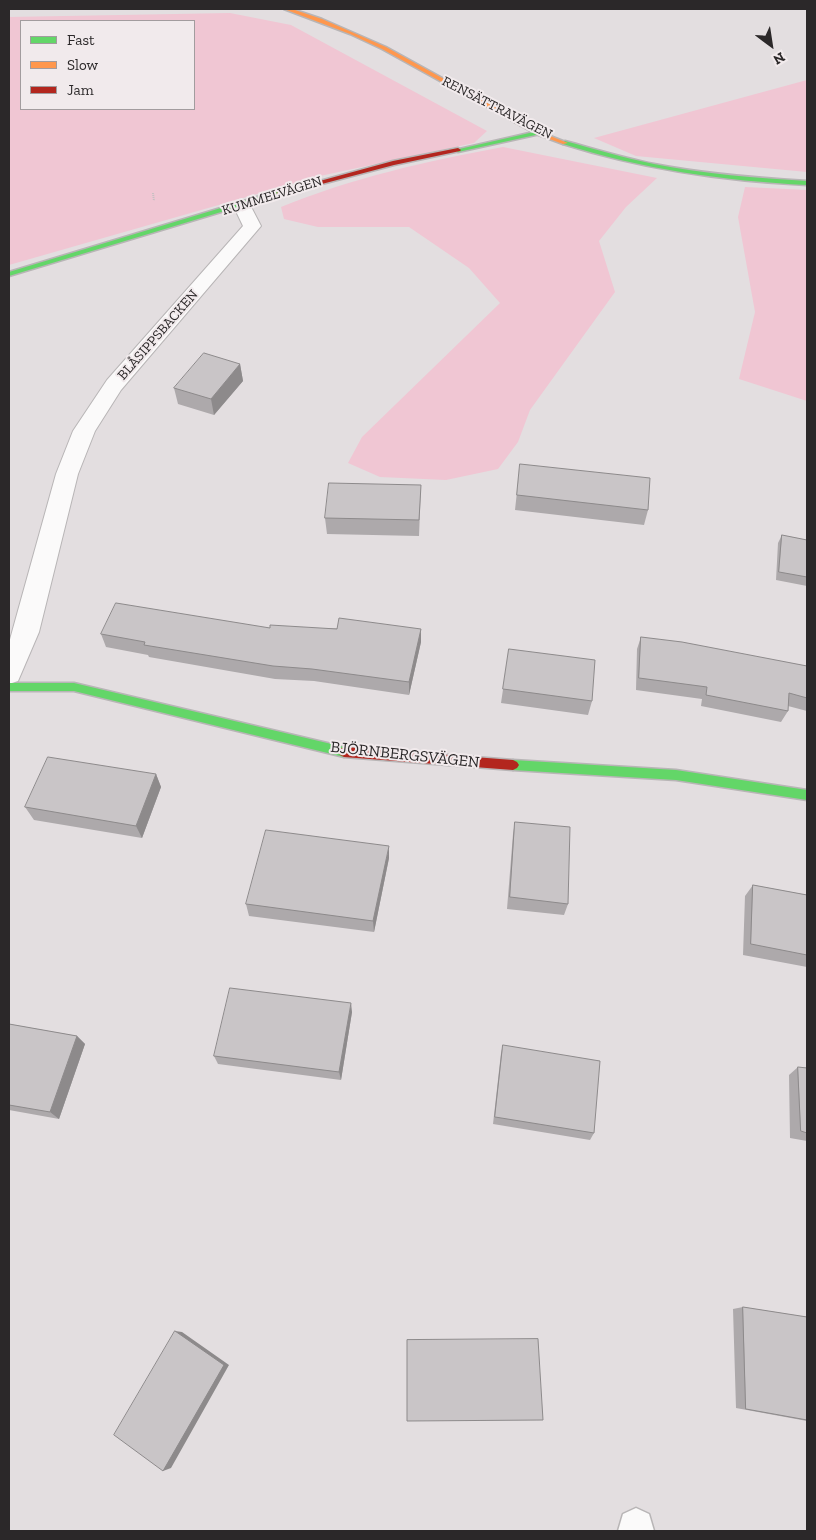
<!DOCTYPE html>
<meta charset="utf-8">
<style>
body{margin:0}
#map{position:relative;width:816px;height:1540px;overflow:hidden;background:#e3dee0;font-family:"Zilla Slab",serif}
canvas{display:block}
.frame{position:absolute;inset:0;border:10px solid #2b2829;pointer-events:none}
.legend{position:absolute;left:20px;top:20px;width:175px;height:90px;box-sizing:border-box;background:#f1eaec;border:1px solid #a29c9e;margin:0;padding:6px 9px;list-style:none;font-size:15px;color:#2b2829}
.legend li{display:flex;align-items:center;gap:10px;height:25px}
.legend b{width:25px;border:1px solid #a29c9e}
.north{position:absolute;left:746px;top:20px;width:50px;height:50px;-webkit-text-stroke:4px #f1eaec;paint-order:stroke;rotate:149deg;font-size:14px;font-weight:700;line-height:20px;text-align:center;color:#2b2829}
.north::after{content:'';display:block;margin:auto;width:18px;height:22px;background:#2b2829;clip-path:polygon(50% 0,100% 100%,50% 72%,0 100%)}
</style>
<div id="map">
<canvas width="816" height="1540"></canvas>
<div class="frame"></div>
<ul class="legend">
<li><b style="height:6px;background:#63d668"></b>Fast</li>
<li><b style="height:6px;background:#ff974d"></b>Slow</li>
<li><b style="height:6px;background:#b3261e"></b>Jam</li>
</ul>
<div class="north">N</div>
</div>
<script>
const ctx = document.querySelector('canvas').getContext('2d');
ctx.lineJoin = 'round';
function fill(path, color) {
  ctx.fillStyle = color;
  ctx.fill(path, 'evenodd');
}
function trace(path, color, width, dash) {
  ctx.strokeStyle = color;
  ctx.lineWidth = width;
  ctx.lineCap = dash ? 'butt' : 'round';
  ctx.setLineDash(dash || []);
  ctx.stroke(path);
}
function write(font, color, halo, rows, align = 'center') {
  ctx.font = font + ' "Zilla Slab",serif';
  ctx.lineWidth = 4;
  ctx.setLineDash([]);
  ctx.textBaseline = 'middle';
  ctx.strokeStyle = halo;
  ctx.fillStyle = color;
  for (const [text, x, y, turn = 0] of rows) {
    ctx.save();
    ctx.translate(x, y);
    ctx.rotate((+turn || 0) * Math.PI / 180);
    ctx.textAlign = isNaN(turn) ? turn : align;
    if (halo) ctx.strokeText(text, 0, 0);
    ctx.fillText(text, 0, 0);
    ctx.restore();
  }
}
fill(new Path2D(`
 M230 13 291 25 487 131 474 143 320 176 9 265V17ZM21 21H194V109H21Z
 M807 80V172L636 156 594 138Z
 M503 147 657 178 626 207 599 241 615 292 530 410 518 442 498 469 446 480 380 477 348 463 362 437 500 303 469 268 409 227H318L284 219 281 207C352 178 427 161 503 147Z
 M745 187 807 190V401L739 379 755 312 738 217Z`), '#f0c6d3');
const lane = new Path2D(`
 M636 1508 649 1514 654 1531H618L623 1514Z`);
const street = new Path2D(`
 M242 200 248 201 261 226 121 390 95 431 78 474 39 632 18 681 9 684V643L56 474 73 431 107 380 243 226 233 205 236 201Z`);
const fast = new Path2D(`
 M538 131 540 132V134L458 152 455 150Z
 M565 141C595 149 624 158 654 164 705 174 756 178 807 181V185C724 181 642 169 563 144L562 143Z
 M277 191 284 193 9 276V272Z
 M9 683H74L344 747 348 749 350 752 348 755 344 757 74 691H9Z
 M513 760 676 770 807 790V800L676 780 513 770 509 768 507 765 509 762Z`);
const slow = new Path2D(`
 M284 9H292L322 19 386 47 540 132 568 143 563 144 536 134 382 49 350 34Z`);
const jam = new Path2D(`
 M458 148 461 150 460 151 394 165 280 195 276 193 393 161Z
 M344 747 513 760 517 762 519 765 517 768 513 770 344 757 340 755 338 752 340 749Z`);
trace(lane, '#b8b5b6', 3);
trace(street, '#b8b5b6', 2);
trace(fast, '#b8b5b6', 3);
trace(slow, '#b8b5b6', 3);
trace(jam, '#b8b5b6', 3);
trace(new Path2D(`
 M153 193 154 201`), '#c1c0c0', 2, [1, 1]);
fill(lane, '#fbfafa');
fill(street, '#fbfafa');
fill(fast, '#63d668');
fill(slow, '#ff974d');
fill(jam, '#b3261e');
fill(new Path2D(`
 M240 364 243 381 214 415 178 404 174 388Z
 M520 464 648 510 644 525 515 510Z
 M421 485 419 536 327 534 325 518Z
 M782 535 807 540V586L776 580 778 543Z
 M270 628 421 629V642L409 695 314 681 275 679 149 657 148 655 106 647 101 634Z
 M641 637 807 666V711L788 706V711L781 722 701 706 702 699 636 690 637 649Z
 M509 649 592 701 588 715 501 703Z
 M156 774 161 787 142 838 34 820 25 807Z
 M515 822 568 904 564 915 507 909 513 834Z
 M389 858 374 932 249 916 246 904Z
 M753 885 807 895V967L743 955 745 896Z
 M352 1012 341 1080 218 1064 214 1056Z
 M9 1024 77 1036 85 1044 59 1119 9 1110Z
 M503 1045 594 1133 590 1140 493 1124 501 1053Z
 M798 1067 807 1068V1141L790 1138 789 1075Z
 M743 1307 807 1317V1421L736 1408 733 1309Z`), '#ada9ab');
fill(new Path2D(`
 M240 364 243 381 214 415 211 399Z
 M421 629V642L409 695V682Z
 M156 774 161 787 142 838 136 826Z
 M389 846V858L374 932 373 921Z
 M351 1003 352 1012 341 1080 339 1072Z
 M77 1036 85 1044 59 1119 50 1112Z
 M175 1331 182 1332 229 1365 171 1468 163 1471Z`), '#8d8a8b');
const building = new Path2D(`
 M204 353 240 364 211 399 174 388Z
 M520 464 650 478 648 510 517 495Z
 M329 483 421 485 419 520 325 518Z
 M782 535 807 540V577L779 572Z
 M116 603 270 628V625L337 629 339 618 421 629 409 682 312 669 273 666 144 645 145 642 101 634Z
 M641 637 682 642 807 666V698L789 693 788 711 706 695 707 687 639 678Z
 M509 649 595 660 592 701 503 689Z
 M48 757 156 774 136 826 25 807Z
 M515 822 570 827 568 904 510 897Z
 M266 830 389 846 373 921 246 904Z
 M753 885 807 895V955L751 944Z
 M230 988 351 1003 339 1072 214 1056Z
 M9 1024 77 1036 50 1112 9 1105Z
 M503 1045 600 1061 594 1133 495 1117Z
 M798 1067 807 1068V1133L801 1131Z
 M743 1307 807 1317V1420L746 1409Z
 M175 1331 224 1365 163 1471 114 1435Z
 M538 1339 543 1420 407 1421V1340Z`);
fill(building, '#c9c5c7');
trace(building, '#8d8a8b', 1);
write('14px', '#2b2829', '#f1eaec', [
 ["RENSÄTTRAVÄGEN",497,108,27],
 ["KUMMELVÄGEN",272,196,-17],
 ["BLÅSIPPSBACKEN",158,335,-49]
]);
write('16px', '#2b2829', '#f1eaec', [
 ["BJÖRNBERGSVÄGEN",405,755,6]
]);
</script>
